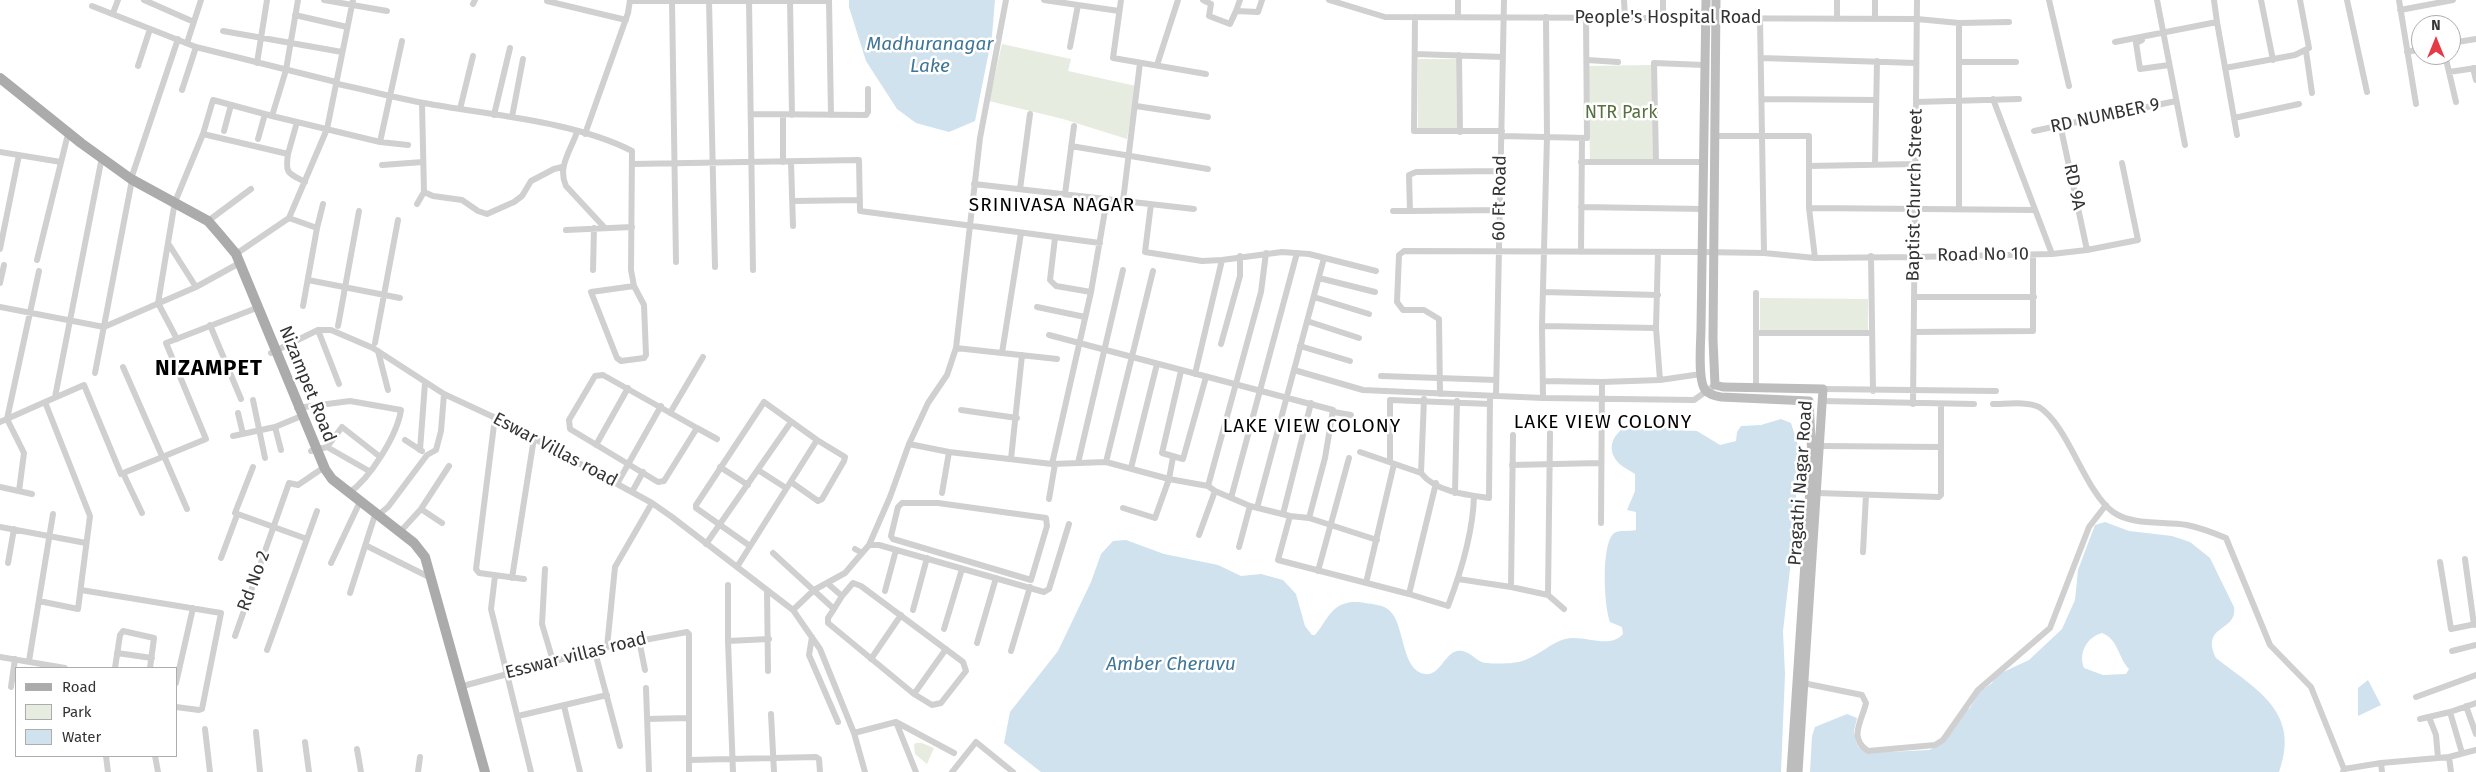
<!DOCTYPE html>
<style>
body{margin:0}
#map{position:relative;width:2476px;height:772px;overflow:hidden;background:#fff;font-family:"Fira Sans",sans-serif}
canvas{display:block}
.legend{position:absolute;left:15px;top:667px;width:162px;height:90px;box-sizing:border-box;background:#fff;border:1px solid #adadad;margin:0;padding:6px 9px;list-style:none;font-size:15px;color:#333}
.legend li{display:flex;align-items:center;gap:10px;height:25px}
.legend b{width:25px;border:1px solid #adadad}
.north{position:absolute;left:2411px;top:15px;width:50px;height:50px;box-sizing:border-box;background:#fff;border:1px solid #adadad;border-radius:50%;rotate:0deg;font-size:14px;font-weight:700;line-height:20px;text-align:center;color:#333}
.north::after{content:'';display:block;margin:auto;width:18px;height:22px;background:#e63946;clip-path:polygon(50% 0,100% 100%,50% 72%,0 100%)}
</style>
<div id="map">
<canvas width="2476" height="772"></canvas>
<ul class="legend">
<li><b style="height:6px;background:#ababab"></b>Road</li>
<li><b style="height:14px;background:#e6ecdf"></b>Park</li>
<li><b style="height:14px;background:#cfe2ee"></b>Water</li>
</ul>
<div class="north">N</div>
</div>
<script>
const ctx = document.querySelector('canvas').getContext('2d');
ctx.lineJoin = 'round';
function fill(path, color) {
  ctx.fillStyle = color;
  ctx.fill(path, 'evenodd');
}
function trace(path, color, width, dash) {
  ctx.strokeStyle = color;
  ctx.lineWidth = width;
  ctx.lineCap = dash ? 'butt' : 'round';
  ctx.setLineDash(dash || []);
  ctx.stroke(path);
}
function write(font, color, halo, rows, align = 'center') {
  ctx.font = font + ' "Fira Sans",sans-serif';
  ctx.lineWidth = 5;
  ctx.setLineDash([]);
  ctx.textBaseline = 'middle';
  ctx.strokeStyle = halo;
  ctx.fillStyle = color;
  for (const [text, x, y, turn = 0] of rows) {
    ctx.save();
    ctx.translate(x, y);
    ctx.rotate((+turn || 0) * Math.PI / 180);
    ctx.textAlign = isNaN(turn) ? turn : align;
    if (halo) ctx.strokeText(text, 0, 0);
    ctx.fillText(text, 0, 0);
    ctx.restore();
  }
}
fill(new Path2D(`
 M1002 44 1071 59 1068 71 1136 86 1127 139 1063 119 989 101Z
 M1418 59H1456L1457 129H1418Z
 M1652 65 1653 159 1590 160 1588 66Z
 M1760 298 1868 299V331H1760Z
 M916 743H922L934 748 927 764 915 754 914 745Z`), '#e6ecdf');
fill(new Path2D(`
 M849 0H995L992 36 975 121 949 132 916 123 897 109 866 61 849 7Z
 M1781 419 1791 423 1798 445V464L1794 534 1783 631 1785 674 1781 772H1041L1004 743 1010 712 1058 651 1091 582 1101 554 1113 541 1126 540 1164 554 1218 565 1241 576 1261 574 1283 580 1296 594 1305 626 1312 635H1315C1322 627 1328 614 1336 608 1344 602 1355 601 1365 603 1373 604 1384 605 1390 611 1405 625 1401 671 1425 674 1440 676 1444 654 1457 651 1471 649 1475 663 1487 663 1498 664 1515 664 1525 660 1539 655 1551 643 1565 639 1584 634 1609 650 1623 634L1622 627 1610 622C1604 606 1601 547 1613 534 1618 529 1630 532 1636 530V512L1627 510 1635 491V474C1631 471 1626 469 1622 466 1606 453 1610 437 1625 427L1640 430 1654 424 1671 430 1697 431 1720 445 1736 441 1737 432 1741 426 1761 425Z
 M2105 522 2129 531 2172 536 2190 542 2210 558 2234 607C2238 632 2200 624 2216 658 2257 690 2301 712 2279 772H1810L1812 736 1815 727 1847 714 1857 718 1854 731 1856 742 1858 746 1867 753 1929 750 1943 743 1963 713 1970 708 1979 692 1992 683 1997 675 2029 660 2062 629 2075 600 2078 570 2095 525ZM2102 633C2118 639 2118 657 2129 669L2126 674 2103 675 2084 668C2078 653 2087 637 2102 633Z
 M2368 680 2381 705 2358 716V688Z`), '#cfe2ee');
trace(new Path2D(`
 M144 0 194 22
 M324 0 387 11
 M672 0 676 262
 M709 0 715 267
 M749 0 753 270
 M790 0 792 115
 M829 0 831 115
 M1044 0 1119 11
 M1121 0 1113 58 1206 74
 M1203 0 1211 4 1209 16 1230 24 1236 11 1258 12 1262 0
 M1329 0 1385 17 1917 19 1959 23 2009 22
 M1624 0 1625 18
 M1663 0V18
 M1837 0V19
 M1875 0V19
 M2049 0 2069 86
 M2157 0 2185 145
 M2214 0 2217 22
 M2261 0 2273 60
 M2347 0 2367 92
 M2399 0 2416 104
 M547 1 626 20
 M630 1H829
 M473 4 475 0
 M92 6 196 47 336 82
 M2400 10 2453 0
 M1236 11 1240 0
 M113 13 118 0
 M295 15 347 27
 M1415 17 1414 131H1502
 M1458 17V0
 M1760 18 1764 253
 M223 31 342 52
 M2142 40 2136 43 2140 69 2169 65
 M2115 42 2217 22 2237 135
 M187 43 201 0
 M2451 43 2476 39
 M1070 47 1078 5
 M2306 51 2312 93
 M2407 52 2421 49
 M1415 54 1503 57
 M1459 55 1460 132
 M2445 55 2456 102
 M1761 58 1916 63
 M1587 60 1618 62
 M1959 62H2016
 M257 63 267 0
 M1157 65 1178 0
 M138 66 150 29
 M2225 68 2295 55 2309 48 2300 0
 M2473 68 2476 80
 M2449 72 2476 68
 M338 84C367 90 395 98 424 103 488 115 574 121 632 151L631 270 634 286 644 305 646 355 644 358 621 361 617 358 591 292 634 286
 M182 90 196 47
 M1762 99 1876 100
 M1993 99 2052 254
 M1916 102 2019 99
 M1136 106 1208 117
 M460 109 473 56
 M751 114 866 115 868 112V89
 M494 115 510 48
 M783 115V162
 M512 117 523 59
 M2234 118 2299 104
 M297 122 272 116 286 70 298 0
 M2060 124 2087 250
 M224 131 231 105
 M2034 131 2176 101
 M577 132C571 150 557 167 566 186L604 227
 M203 134 213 100 272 116
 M585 134 628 13 630 0
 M1502 136 1587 138 1586 17
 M1716 136H1809V208L2035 210
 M258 139 265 114
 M380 142 402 41
 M1071 146 1208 169
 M0 152 61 162
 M288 154C285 174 288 173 305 182
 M791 162 793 226
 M1581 162H1704
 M1656 162 1654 63 1704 65
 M632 164 859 160 860 211 1100 243
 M1875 164 1877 61
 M382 165 423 162
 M1809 166 1915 164
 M131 179 178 39
 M974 184 1194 209
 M1020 189 1030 114
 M424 192 433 196 462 200 478 211 487 214 514 202 522 196 531 181 554 169 562 167
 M1065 194 1074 126
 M793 201 860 200
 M1123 201 1140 63
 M175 202 203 134 288 154 297 122 380 142 408 145
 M417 204 424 192 422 103
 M1151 204 1145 252 1202 261 1222 260 1195 374
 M174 207 158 303 177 339
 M1581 207 1703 209
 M1809 208 1815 258
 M1959 209V23
 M1500 210 1410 211 1409 175 1416 172 1501 171
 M1393 211H1410
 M289 218 317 228 303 306
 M208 221 251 189
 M317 228 323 204
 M566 230 632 227
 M1055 238 1050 280 1056 286 1091 292
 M168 243 196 287
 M0 249 19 155
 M1581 252 1582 138
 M1658 252 1656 328 1660 380
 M236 254 289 218 327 129 353 0
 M1871 256 1873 391
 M37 260 67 138
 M1222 260 1282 252 1309 254 1376 271
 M593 270 594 228
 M1319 278 1375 292
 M308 280 400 298
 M0 283 4 265
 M1543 292 1658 295
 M1756 293V387
 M1314 297 1369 314
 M1914 297H2034
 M0 307 104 327 196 287 236 265
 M1037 307 1085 317
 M1307 321 1359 338
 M210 325 241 399
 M338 326 359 211
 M1542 326 1656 328
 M1914 332 2033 331V255
 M1757 333H1872
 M1049 335 1333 410 1325 458 1309 518
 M375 343 398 220
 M1221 344 1240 276V256
 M1300 346 1350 361
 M956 348 1057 359
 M378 351 388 390
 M271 353 318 330
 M1002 353 1021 233
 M123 367 162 456
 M1294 370 1363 390 1543 398 1694 400 1715 385
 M1181 371 1162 453 1183 459 1206 377
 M95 373 131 185
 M603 375 697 428 664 481 658 482 570 429 569 420 595 376Z
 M1381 376 1496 380
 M1543 381 1602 382
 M339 384 318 330H331L373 348 444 394 500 420 652 503 672 517 793 610 820 649 854 733 865 772
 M1823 389 1996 391
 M1440 394 1439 319 1424 310H1403L1397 302 1399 255 1404 251 1702 252 1764 253 1815 258 1914 257 2052 254 2087 250 2138 240 2122 163
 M1496 396 1504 0
 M55 397 101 162
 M1543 398 1542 326 1547 137 1546 17
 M253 400 265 458
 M1822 401 1974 404
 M45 402 84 385 121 474 206 439 166 343 254 309
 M1913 404 1917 0
 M1993 404C2006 404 2027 401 2039 407 2068 425 2085 492 2113 512 2133 526 2163 521 2187 525 2201 528 2214 533 2226 538L2270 645 2311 687 2344 769 2343 772
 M297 408 350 401 401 410C397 436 370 478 349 493
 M961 410 1017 418
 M1334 412 1351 415
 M238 413 243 434
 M670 413 703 357
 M495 417 476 569 479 573 524 579
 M0 422 45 402 90 516 78 609 39 601
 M275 427 281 450
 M697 428 717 439
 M233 436 275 427 299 417
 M405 440 422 451
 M909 444 949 452 1052 464 1106 462 1169 479 1208 486 1215 491 1250 506 1290 516 1309 518 1377 540
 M596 445 628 388
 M1820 446 1941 447
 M327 447 369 471
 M420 450 425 383
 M311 451 327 447 342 427 379 456
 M1360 452 1421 473 1424 399
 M164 456 187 509
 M1011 459 1022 355
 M1106 462 1153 271
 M1390 462V400L1490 404
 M1078 463 1123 270
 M1052 464 1091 292 1107 199
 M1512 465 1600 463
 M253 467 235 513 307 539
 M720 467 748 485
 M1131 468 1157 364
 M758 470 786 488
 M123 473 142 513
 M1421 473C1436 492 1466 495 1489 498L1490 396
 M791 482 818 501 822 499 844 461 845 457 817 440
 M617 484 661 406
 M1208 486 1261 292 1266 253
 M0 487 32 494
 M19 491 24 453 7 419 39 271
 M632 492 643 472
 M942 493 949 452
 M1455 493 1457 401
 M1817 493 1939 497 1941 495V404
 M1231 498 1297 253
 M1049 499 1055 464
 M902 503H938L1046 518 1047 526 1031 580 893 539 891 536 898 507Z
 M1123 508 1155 518 1169 479 1173 457
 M1257 508 1324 258
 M421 509 442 523
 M1283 514 1311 403
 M377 516 388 507 427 455 436 450 441 431 444 394
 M1290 516 1278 560 1409 594 1448 606C1461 572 1473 533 1474 496
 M1601 523 1602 382 1660 380 1701 374
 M0 527 86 543
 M400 532 421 509 449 466
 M1199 535 1215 491
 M706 544 791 422
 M869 545H879L1044 592 1049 589 1069 524
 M367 546 427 576
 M1239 547 1250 506
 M855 549 862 553
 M1863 552 1866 495
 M773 553 834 609 828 618V623L914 694 932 705 941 703 966 671 963 662 861 586 853 583 842 596 827 583
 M221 558 237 515
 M2465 559 2474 625
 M2440 562 2451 629 2476 624
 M8 563 14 529
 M331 563 358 506
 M737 567 817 440 764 402 696 505V508L750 546
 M545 569 542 624 553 661
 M1318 571 1349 458
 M495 576 491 609 531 772
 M512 578 534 438
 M1458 579 1511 587 1548 595 1564 609
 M1366 583 1394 464
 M728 585V641L733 772
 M1511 587 1513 435
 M81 590 221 613 202 709 199 710 176 707
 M767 590 768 671
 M885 591 896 550
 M350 593 374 518
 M1409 594 1436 483
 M1548 595 1550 433
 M834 609 842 596
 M793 610 814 590 845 573 869 545 890 497 909 444 928 403 947 375 956 348 980 138 1006 0
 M913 610 927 558
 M944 629 962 569
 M235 636 289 483 298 485 320 470
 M812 637 809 655 838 722
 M639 640 645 670
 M728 641 769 639
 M977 643 996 578
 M607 647 615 567 652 503
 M267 650 317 511
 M1011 651 1030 587
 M2452 651 2476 645
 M595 652 620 746
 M117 653 152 658
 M0 657 65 668
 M871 659 901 615
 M29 661 53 514
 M115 668 120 635 123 631 154 638 150 668
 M176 683 193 608
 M1803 683 1862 695 1866 703C1862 721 1848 738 1868 751L1935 745 1943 740 1978 690 2050 628 2089 527 2106 505
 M463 686 607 647 687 632 689 634V772
 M11 687 15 659
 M646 688 649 772
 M914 694 946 649
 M2416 697 2476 675
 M564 706 580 772
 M2466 706 2476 734
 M2450 712 2462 753
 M771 714 774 772
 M518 716 607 695
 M2429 717 2436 735 2438 758
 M647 719 688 718
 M2420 719 2450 712 2476 703
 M896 722 916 772
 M205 729 210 772
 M256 732 260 772
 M854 733 896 722 954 753
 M305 742 309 772
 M357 749 361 772
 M106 756 108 772
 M155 756 158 772
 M2449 757 2451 772
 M689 760 816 757 819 759 820 772
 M2381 763 2449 757 2476 750
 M2344 769 2381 763 2382 772
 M418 772 420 757
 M952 772 976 742 1013 772`), '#d0d0d0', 6);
trace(new Path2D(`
 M1706 0 1701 328C1701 341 1697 382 1706 391 1710 395 1716 396 1721 397L1809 401 1812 458 1791 772
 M1716 0 1713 339 1715 385 1723 387 1823 389 1798 772`), '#bdbdbd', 9);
trace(new Path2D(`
 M0 78 81 143 131 179 208 221 221 236 236 254 325 469 332 479 414 543 425 557 485 772`), '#ababab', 10);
write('18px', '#333', '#fff', [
 ["People's Hospital Road",1668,18],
 ["RD NUMBER 9",2105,116,-12],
 ["RD 9A",2074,187,78],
 ["Baptist Church Street",1915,195,-89],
 ["60 Ft Road",1500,198,-89],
 ["Road No 10",1983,255,-1],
 ["Nizampet Road",307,384,68],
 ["Eswar Villas road",555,450,28],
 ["Pragathi Nagar Road",1801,483,-86],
 ["Rd No 2",254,581,-70],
 ["Esswar villas road",576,656,-14]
]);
write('18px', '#56703f', '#fff', [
 ["NTR Park",1621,113]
]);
write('italic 19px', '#3f7597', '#fff', [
 ["Madhuranagar",930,45],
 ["Lake",930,67],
 ["Amber Cheruvu",1171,665]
]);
ctx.letterSpacing = '1px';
write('19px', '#000', '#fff', [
 ["SRINIVASA NAGAR",1052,206],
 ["LAKE VIEW COLONY",1603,423],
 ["LAKE VIEW COLONY",1312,427]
]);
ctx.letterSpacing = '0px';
ctx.letterSpacing = '1px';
write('bold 22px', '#000', '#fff', [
 ["NIZAMPET",209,369]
]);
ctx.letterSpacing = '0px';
</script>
